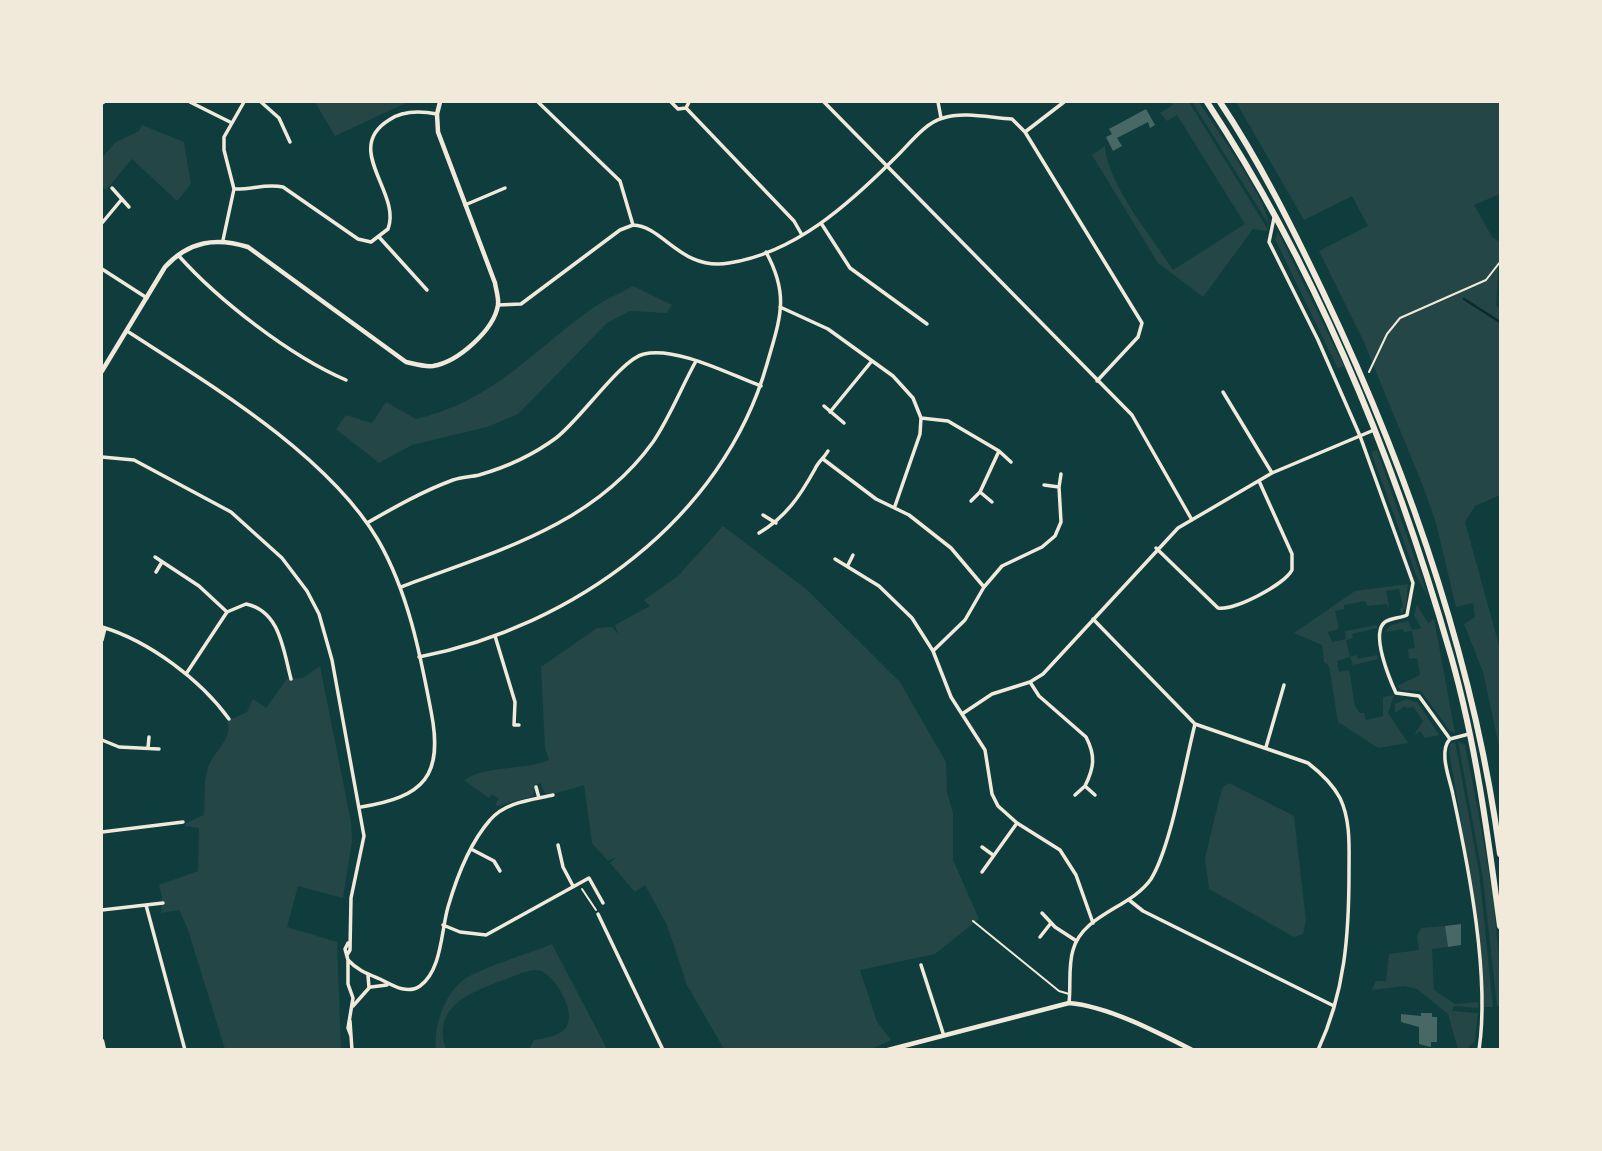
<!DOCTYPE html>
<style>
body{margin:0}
#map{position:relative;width:1602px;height:1151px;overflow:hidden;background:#0f3d3e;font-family:Signika,sans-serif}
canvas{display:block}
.frame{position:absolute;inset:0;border:103px solid #f1e9da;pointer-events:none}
</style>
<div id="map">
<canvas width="1602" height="1151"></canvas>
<div class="frame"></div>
</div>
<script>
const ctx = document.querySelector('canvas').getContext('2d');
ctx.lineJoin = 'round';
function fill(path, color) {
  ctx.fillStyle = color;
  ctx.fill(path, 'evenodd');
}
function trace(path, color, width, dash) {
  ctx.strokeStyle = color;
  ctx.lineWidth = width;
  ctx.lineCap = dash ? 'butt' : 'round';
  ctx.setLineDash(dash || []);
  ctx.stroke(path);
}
fill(new Path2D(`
 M315 102H408L335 136Z
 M1171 102H1189L1267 228V231L1253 229 1203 297 1158 263 1092 155 1105 146C1107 184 1152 237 1173 270L1245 224 1177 115 1167 121 1160 113 1173 105Z
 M1192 102H1199C1213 124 1269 203 1269 225Z
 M1236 102H1500V194L1474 205 1492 237 1500 242 1496 306 1500 309V495L1475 506 1465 522 1500 649V751L1483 672 1464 624 1475 617 1473 603 1456 607 1436 523 1423 486 1363 340 1319 251 1368 226 1352 196 1304 220Z
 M142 125 184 142 191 184 177 201 132 159 106 190 102 186V157L116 142 139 131Z
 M1278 232 1344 366 1338 369 1275 239Z
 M633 286 672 305 667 313 630 311 607 323 518 414 487 427 412 445 379 463 336 429 346 415 372 423 386 402 416 419C494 400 529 354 590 310 603 300 619 294 633 286Z
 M1377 450 1428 597 1416 575 1371 452Z
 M723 526 806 589 900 682 946 762 947 792 953 813V860L979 919 935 954 860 970 877 1022 891 1040 872 1049H724L687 985 667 925 645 885 635 892 610 863 616 857 608 861 592 843 584 785 557 793H545L540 783 535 785 533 796 498 806 495 804 499 799 492 794 489 798 464 780C487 765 522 771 549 760L545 748 541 667 597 628 612 627 618 634 615 625 650 606 644 600 678 576Z
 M1408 584 1406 606 1401 614 1400 609 1403 607 1399 589 1386 591 1390 612 1387 604 1367 606 1365 601 1344 605V609L1335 611 1339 629 1328 632 1332 642 1346 639 1345 631 1377 625V628L1352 634 1353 638 1346 640 1350 657 1357 655 1358 659 1377 655 1378 659 1353 665 1350 657 1337 661 1339 672 1349 670 1355 706 1360 713H1364L1366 720 1383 716V697L1394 695 1388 713 1408 743 1378 748 1338 722 1329 666 1324 662 1322 645 1294 633 1355 591Z
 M1417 605 1428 623 1434 619 1455 733 1450 731 1421 691 1401 690 1397 686 1420 675 1417 658 1409 659 1408 649 1415 648 1412 631 1404 632 1403 629 1385 632 1391 625 1408 621 1412 630 1421 628 1414 615Z
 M320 666 351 822 352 841 343 898 298 886 287 927 337 942 341 1049H225L187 927 179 910 161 913 162 897 159 885 198 871 199 828 185 826 186 823 204 815C205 800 203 779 209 765 215 751 234 737 227 721L247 712 253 699 266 708 287 679 303 678Z
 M1406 699 1418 703 1439 735 1425 738 1420 731 1414 735 1423 721 1413 706 1407 709 1405 706 1395 713V704Z
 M1458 741 1465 745C1482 831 1501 919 1500 1006H1497L1483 879Z
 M1455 742 1479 871 1493 1007H1484L1471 879 1449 751 1450 744Z
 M1229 783 1294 816 1306 921 1303 934 1294 937 1209 889 1205 858 1222 788Z
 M1445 926 1448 947 1432 949 1434 990 1455 1004 1478 1002V1008L1454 1006 1452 1011 1478 1013 1475 1041 1467 1049H1458L1448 1014 1417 989 1404 986 1372 990 1376 981H1386L1389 954 1419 950 1417 936 1421 928Z
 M552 944 607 1049H529L534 1040C545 1038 560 1037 567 1026 576 1011 554 972 537 970 528 969 515 976 506 979 474 991 431 1005 446 1049H436C434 1027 443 997 462 981 476 969 531 953 552 944Z`), '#244646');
trace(new Path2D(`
 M1464 299 1500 322`), '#0a2a2b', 2.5);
fill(new Path2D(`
 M1146 109 1155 125 1150 128 1148 122 1117 138 1122 146 1113 151 1106 137 1112 134 1109 129Z
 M1461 924V945L1448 947 1445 926Z
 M1421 1013H1432V1017H1437V1042H1431V1047L1419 1044V1027L1401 1022V1014L1421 1016Z`), '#486865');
trace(new Path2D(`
 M1369 372 1387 334 1400 318 1486 280 1500 262
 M582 889 596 910`), '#f1e9da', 2);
trace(new Path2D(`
 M973 921 1059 991 1069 994`), '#f1e9da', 2);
trace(new Path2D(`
 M190 102 230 122
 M261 102 279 118 290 142
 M538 102 620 181 633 225C664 226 680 271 729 263 795 253 849 204 894 159 908 146 924 123 943 118 963 111 992 118 1012 119L1025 132 1142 323 1138 337 1097 381
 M671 102 678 109 686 108 689 102
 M824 102 1132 415 1192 520
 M938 102 941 118
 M102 103 104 102
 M686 108 794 221 802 235
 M1025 132 1064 102
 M112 188 129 207
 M234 189C251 190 266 183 283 187L358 239 371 242 388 229C402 193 342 149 389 120 402 111 421 111 437 114
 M465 205 505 188
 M1274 218 1269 242 1318 340 1360 436 1413 583 1407 615C1401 618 1391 618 1385 622 1370 633 1390 680 1396 693L1419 696 1450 739
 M102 223 122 199
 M821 223 850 268 927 324
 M379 237 427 290
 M223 240 234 189 224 150V137L244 102
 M178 255C218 300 290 356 346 380
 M102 269 147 298
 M498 305 521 304 620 230 633 225
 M780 307 828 329 893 376 913 398 921 418 920 434 895 506
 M127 331C209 384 327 454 378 540 408 592 420 653 431 711 444 776 424 797 361 807
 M1223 392 1272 473
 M824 406 844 423
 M830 412 871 362
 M921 418 948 421 999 451 980 492
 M999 451 1011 462
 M102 457 134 460 231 512 282 558 307 591 319 614 332 660 364 836 351 898 350 950 347 955
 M823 459 876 499 909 515 951 548 984 587 965 620 933 651
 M1044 485 1059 487 1061 474
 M971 501 980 492 992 502
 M763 515 776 523
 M367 523C395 507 423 491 453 480 462 477 471 477 479 475 507 467 533 455 556 438 581 419 621 359 644 354 676 346 731 375 761 386
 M759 533C786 517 800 496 815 469 818 462 824 458 828 451
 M1156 548 1218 608C1234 611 1284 585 1292 570V554L1259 481
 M155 557 199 586 227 612
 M835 559 879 586 912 618 933 651 951 697 985 750 992 794 998 806 1017 823 1060 850 1076 875 1093 923
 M848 565 853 555
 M156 572 162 562
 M401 587C493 552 592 527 653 442 670 417 681 388 696 361
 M984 587 1002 566 1042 547 1055 536 1061 522 1059 487
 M1093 619 1195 724 1308 763C1321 773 1332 783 1340 798 1351 821 1349 848 1349 872 1349 935 1345 992 1318 1050
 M102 627C149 641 201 680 229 719
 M495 636 515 702 514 725H519
 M102 640 105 628
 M419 657C573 627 723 519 767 364 780 318 790 296 766 252
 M186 674 227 612 246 604C280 611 283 649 291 679
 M1030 682 1039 696 1086 737C1096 756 1094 768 1085 786
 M962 714 992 694 1030 682 1043 674 1178 528 1272 473 1374 430
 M1469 734 1450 739C1438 752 1450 779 1453 795 1469 869 1490 976 1479 1050
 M102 740 119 747 159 749
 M1266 747 1284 685
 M148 748 149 737
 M536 787 539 798
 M1075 795 1085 786 1095 795
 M102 832 183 822
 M558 845 563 867 573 886
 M982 847 993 855
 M471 849 494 861 500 871
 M982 872 1017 823
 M1129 900 1143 911 1334 1006
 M146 905 185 1050
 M102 910 163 903
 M1042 913 1055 927 1075 940
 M598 914 663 1050
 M443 925 460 932 486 935 589 878 603 903
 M1040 937 1051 923
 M348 943 345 949 348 960V984L353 998 348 1028 351 1036
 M348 960C357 970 368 974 380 979 392 985 407 995 420 986 442 970 441 931 448 907 457 876 469 844 490 820 505 802 531 800 553 795
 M921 965 943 1033
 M371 987 387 985
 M1069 1003C1071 986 1068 966 1073 950 1083 914 1131 908 1151 879 1171 847 1185 763 1195 724
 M353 1006 369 988 368 975
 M350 1021 352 1050`), '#f1e9da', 3.5);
trace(new Path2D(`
 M102 371 165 267C189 241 216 237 248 247L406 362C415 364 424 367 433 366 458 362 494 330 498 305 499 298 496 290 495 283L438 132 437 114 440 102
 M102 1041 104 1050
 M888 1050 1069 1003C1107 1006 1157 1032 1192 1050`), '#f1e9da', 4.5);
trace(new Path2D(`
 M1207 102C1317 270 1396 463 1451 656 1476 744 1488 836 1500 926
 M1220 102C1260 162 1292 227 1323 292 1407 469 1474 659 1500 854`), '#f1e9da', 6);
</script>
